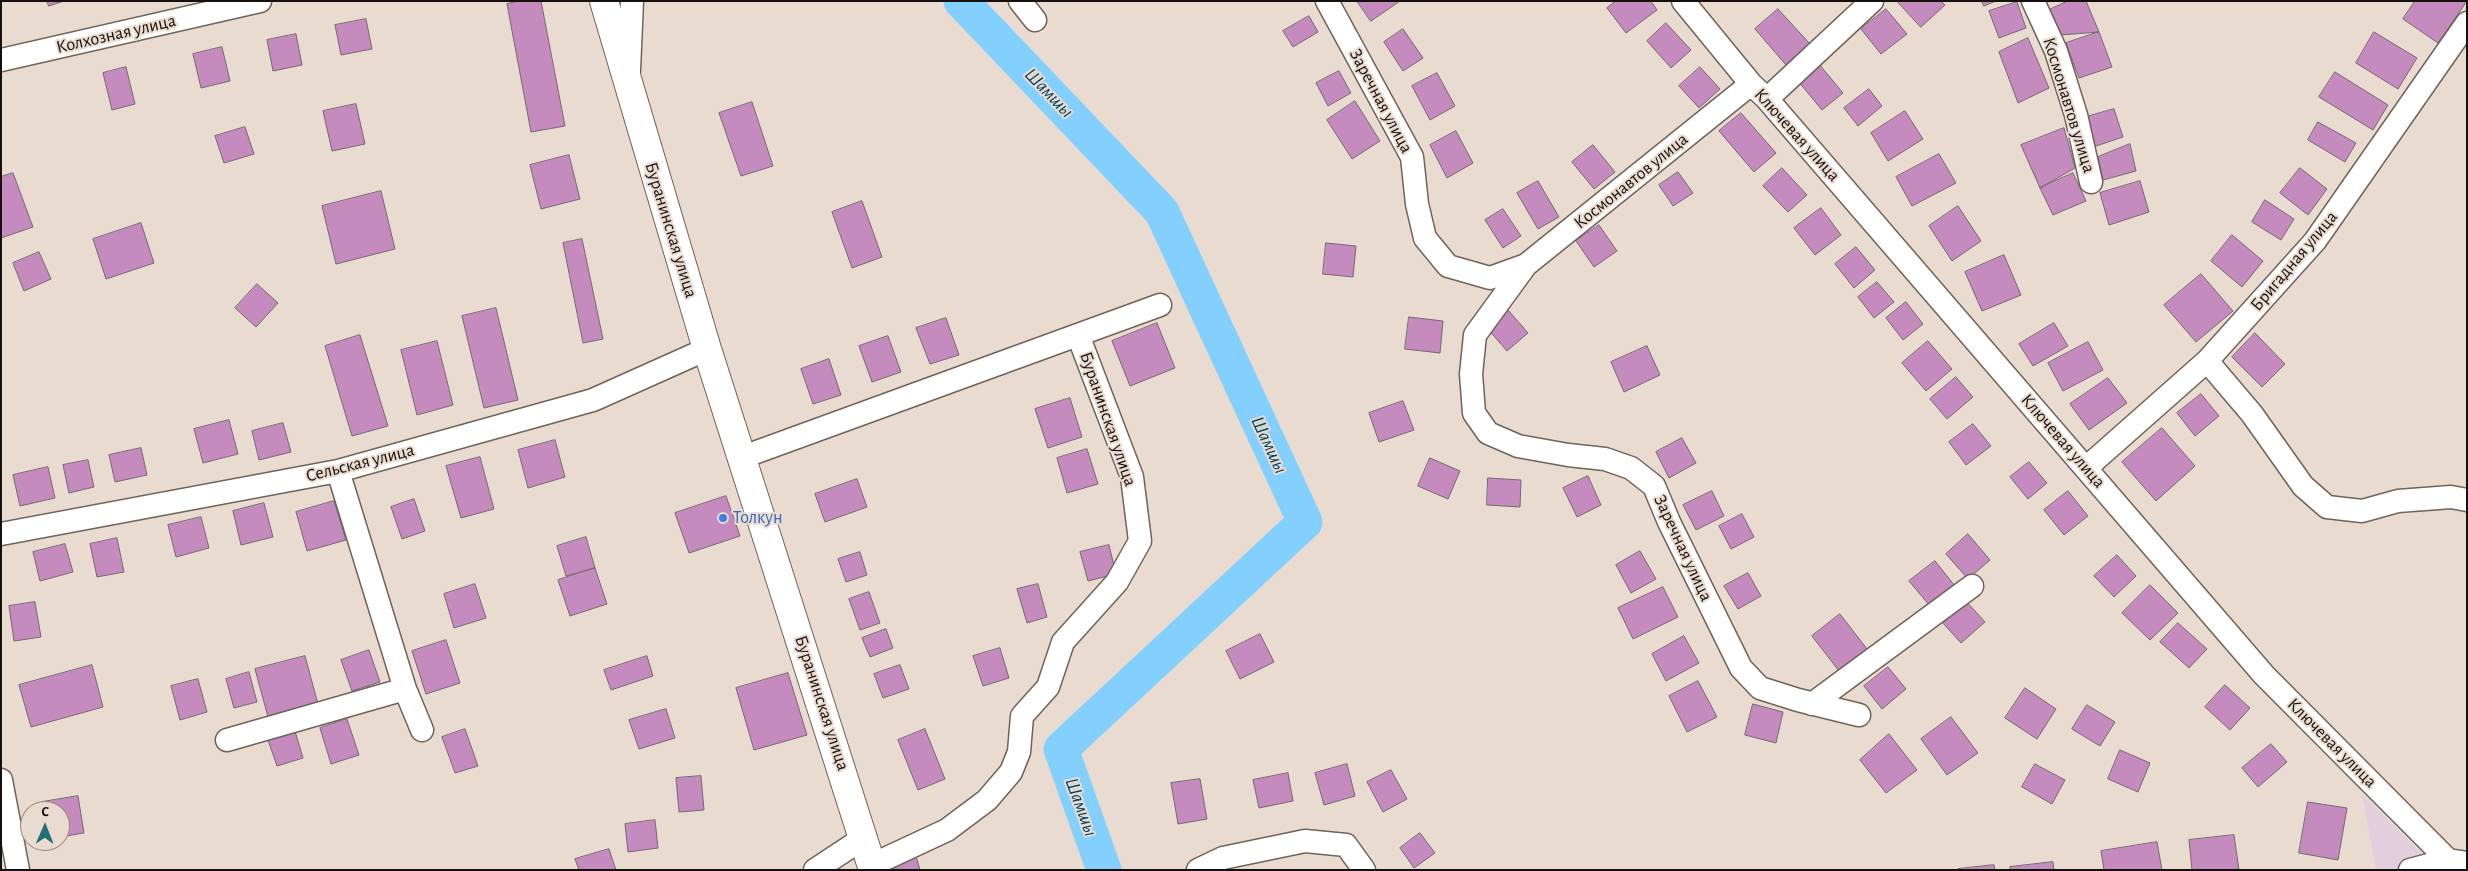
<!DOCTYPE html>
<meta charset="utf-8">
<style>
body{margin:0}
#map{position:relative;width:2468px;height:871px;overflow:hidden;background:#eadbd1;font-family:"Alegreya Sans",sans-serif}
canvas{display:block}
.frame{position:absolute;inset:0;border:2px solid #15100d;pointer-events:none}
.north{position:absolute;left:20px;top:801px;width:50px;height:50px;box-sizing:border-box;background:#eadbd1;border:1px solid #958a83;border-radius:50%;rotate:1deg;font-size:14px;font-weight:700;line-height:20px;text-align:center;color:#15100d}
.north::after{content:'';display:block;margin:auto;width:18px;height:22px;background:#246e76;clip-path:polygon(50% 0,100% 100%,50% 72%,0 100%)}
</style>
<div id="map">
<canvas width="2468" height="871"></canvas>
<div class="frame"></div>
<div class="north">С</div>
</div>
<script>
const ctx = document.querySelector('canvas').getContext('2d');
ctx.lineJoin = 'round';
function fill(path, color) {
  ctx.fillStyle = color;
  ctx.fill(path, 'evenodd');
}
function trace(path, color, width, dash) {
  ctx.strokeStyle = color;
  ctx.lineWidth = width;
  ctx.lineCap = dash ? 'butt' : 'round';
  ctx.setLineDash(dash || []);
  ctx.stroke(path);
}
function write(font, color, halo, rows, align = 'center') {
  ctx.font = font + ' "Alegreya Sans",sans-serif';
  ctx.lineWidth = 4;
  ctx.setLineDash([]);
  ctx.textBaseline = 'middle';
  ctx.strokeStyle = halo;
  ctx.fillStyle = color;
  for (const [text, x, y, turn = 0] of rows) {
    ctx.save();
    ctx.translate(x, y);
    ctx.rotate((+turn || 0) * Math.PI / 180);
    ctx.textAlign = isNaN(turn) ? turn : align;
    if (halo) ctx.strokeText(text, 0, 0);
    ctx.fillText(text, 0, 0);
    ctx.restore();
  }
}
fill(new Path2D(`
 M2362 794 2419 851 2466 870H2376Z`), '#e2cedd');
trace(new Path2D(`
 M961 1 1162 212 1305 522 1061 749 1104 870`), '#83d0fe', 35);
const building = new Path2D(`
 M47 1H64L49 6Z
 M520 1H541L565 126 531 132 507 4Z
 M1357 1H1400L1371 21Z
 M1616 1H1651L1657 10 1626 33 1607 8Z
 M1897 1H1941L1945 5 1921 27Z
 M1982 1H1996L1984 6Z
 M2068 1H2086L2099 32 2060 35 2049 10Z
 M2415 1H2467L2438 43 2403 19Z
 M2017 2 2026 28 1999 38 1989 11Z
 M1778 9 1810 44 1786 65 1755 29Z
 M1886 9 1907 34 1881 54 1861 29Z
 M1309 16 1318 32 1293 47 1283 31Z
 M366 19 372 49 341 55 335 25Z
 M1666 23 1691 50 1671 68 1647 41Z
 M1403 29 1423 58 1403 71 1384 42Z
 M2099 32 2112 67 2079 78 2066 43Z
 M2374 32 2417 58 2398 89 2356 63Z
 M296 34 302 65 273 71 267 40Z
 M2028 38 2049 88 2018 103 1999 52Z
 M222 47 230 81 201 88 193 54Z
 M1819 64 1843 93 1822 110 1798 81Z
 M126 67 135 104 112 110 103 73Z
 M1700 67 1720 89 1699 108 1679 86Z
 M1339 71 1351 93 1328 106 1316 83Z
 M2335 72 2388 105 2373 130 2319 97Z
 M1437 73 1455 106 1430 120 1412 86Z
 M1869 89 1882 106 1858 126 1844 108Z
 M1355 101 1380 141 1352 159 1327 120Z
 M752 102 773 166 741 176 719 113Z
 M356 104 365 144 332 151 323 111Z
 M2114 109 2123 137 2093 147 2086 117Z
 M1905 111 1923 139 1888 161 1871 133Z
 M1741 113 1776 153 1754 172 1719 131Z
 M2318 122 2356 143 2345 162 2308 140Z
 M245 127 254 154 224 163 215 136Z
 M2064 128 2075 168 2040 188 2021 145Z
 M1456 131 1473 163 1447 178 1430 145Z
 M2130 144 2136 171 2103 180 2098 157Z
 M1593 145 1615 172 1594 189 1572 162Z
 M1939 154 1956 183 1912 206 1896 177Z
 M569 155 580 199 541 209 530 165Z
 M1782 168 1807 195 1788 212 1763 186Z
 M2300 168 2327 189 2308 215 2280 193Z
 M1678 172 1693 193 1673 206 1659 185Z
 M13 173 33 227 1 238V177Z
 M2073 173 2086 201 2053 215 2040 188Z
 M1538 181 1559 217 1538 229 1517 193Z
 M2140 181 2149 212 2109 225 2100 193Z
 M381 191 395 249 336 264 322 206Z
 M2265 200 2294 219 2281 240 2252 222Z
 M862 201 882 257 852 268 832 212Z
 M1958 206 1981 241 1952 261 1929 226Z
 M1821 208 1841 235 1815 255 1794 228Z
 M1503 209 1521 236 1503 248 1485 220Z
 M141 223 154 263 106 279 93 239Z
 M1599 225 1617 251 1594 267 1576 241Z
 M2232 235 2263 261 2242 287 2211 261Z
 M582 239 603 339 583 343 563 243Z
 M1326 243 1356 246 1353 277 1323 274Z
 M1856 247 1875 270 1854 288 1835 264Z
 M39 252 51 279 24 291 13 263Z
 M2004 255 2021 295 1982 311 1965 272Z
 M2201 274 2233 311 2196 342 2164 305Z
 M1877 282 1894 302 1874 318 1858 297Z
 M257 284 278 303 256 327 235 308Z
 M1906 302 1923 324 1903 340 1886 318Z
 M496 308 518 400 484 408 462 316Z
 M1508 310 1528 333 1507 351 1487 328Z
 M1409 317 1443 321 1440 353 1405 349Z
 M946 318 959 355 930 364 916 328Z
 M1157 323 1175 368 1130 386 1112 341Z
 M2054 323 2068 346 2033 366 2019 344Z
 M2255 333 2285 364 2262 387 2232 357Z
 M360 335 388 426 352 436 325 346Z
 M888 336 901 372 872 382 859 346Z
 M437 341 453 405 417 415 401 350Z
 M1928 341 1952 369 1926 391 1902 363Z
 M2088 342 2103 370 2063 391 2048 363Z
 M1647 346 1660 375 1624 392 1611 362Z
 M829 359 841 395 813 404 801 369Z
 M1956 377 1973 397 1947 419 1930 399Z
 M2108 378 2127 403 2089 430 2070 404Z
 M2201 394 2219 416 2195 436 2177 413Z
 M1070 398 1082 437 1048 448 1035 409Z
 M1403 401 1414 430 1379 442 1369 413Z
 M229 420 238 454 203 463 194 429Z
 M283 423 291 452 259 460 252 431Z
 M1973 424 1991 446 1966 465 1949 442Z
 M2162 428 2195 466 2156 501 2122 462Z
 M1682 438 1696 463 1669 478 1656 452Z
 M555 440 565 477 528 488 518 450Z
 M141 448 147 475 115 482 109 455Z
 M1087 449 1098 484 1067 493 1057 458Z
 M480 457 494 509 461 518 446 466Z
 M1430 458 1460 471 1448 499 1418 486Z
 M88 460 94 487 69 493 63 465Z
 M2029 462 2047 483 2028 499 2010 477Z
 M48 467 55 498 20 506 13 475Z
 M1588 476 1601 505 1577 517 1563 488Z
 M1488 478 1521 480 1520 507 1487 505Z
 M857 479 867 507 825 522 815 494Z
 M1712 491 1724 516 1696 530 1683 505Z
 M2068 491 2088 516 2064 535 2044 510Z
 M726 496 740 536 689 553 675 513Z
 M414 499 425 531 402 539 391 507Z
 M334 501 346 540 307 551 296 512Z
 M264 503 273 537 241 545 233 511Z
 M1742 514 1754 537 1731 549 1719 526Z
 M201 517 209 548 176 557 168 525Z
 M1968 534 1990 560 1968 579 1946 554Z
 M586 537 595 568 566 576 557 546Z
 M117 538 124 572 97 577 90 544Z
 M65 544 73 572 40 581 33 552Z
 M1109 545 1116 574 1088 581 1080 552Z
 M1640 551 1656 579 1631 593 1616 565Z
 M860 552 867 575 846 582 838 559Z
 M2117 555 2136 576 2114 597 2094 576Z
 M1935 561 1955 586 1930 606 1909 581Z
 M595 568 607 604 570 616 558 580Z
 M1748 573 1761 596 1738 609 1724 586Z
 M475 584 486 618 454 628 444 594Z
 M1038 584 1047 617 1027 623 1017 589Z
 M2150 585 2178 613 2150 640 2122 613Z
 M1663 587 1678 617 1633 639 1618 608Z
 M869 592 880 623 860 630 849 599Z
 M1965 600 1985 622 1961 643 1941 621Z
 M35 602 41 637 14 641 9 606Z
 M1840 614 1867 649 1839 671 1812 636Z
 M2178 623 2207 649 2189 668 2160 642Z
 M886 629 893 648 870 657 862 638Z
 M1260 634 1274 662 1240 679 1226 651Z
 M1684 636 1699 663 1666 681 1652 654Z
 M446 640 460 683 426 694 412 651Z
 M1000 648 1009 678 983 686 973 656Z
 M369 650 380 682 352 691 341 660Z
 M305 656 318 704 268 717 255 669Z
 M647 656 653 676 611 690 604 670Z
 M92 665 103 707 31 727 19 685Z
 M900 665 909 689 883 698 874 674Z
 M1888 667 1906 689 1882 709 1864 686Z
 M249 672 257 702 234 708 226 679Z
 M788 673 807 735 754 750 736 688Z
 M198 679 207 712 180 720 171 686Z
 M1698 681 1717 717 1687 732 1669 696Z
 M2225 685 2250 708 2230 730 2205 707Z
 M2025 688 2056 709 2037 739 2005 718Z
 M1753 704 1783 712 1776 743 1745 735Z
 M2087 705 2115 722 2100 746 2072 729Z
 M666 709 675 738 639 749 629 720Z
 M1951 717 1978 753 1947 775 1921 739Z
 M347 719 359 755 331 764 320 728Z
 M465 729 478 766 455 773 442 737Z
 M925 729 945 779 918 790 898 740Z
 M295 731 303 758 277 766 268 740Z
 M1889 734 1917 770 1886 793 1860 760Z
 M2271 744 2287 762 2258 787 2242 768Z
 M2120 750 2150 763 2138 792 2108 779Z
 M1347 764 1355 796 1324 805 1315 773Z
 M2035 764 2065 780 2052 804 2022 787Z
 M1391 770 1407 799 1383 812 1367 782Z
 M1288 773 1293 801 1259 808 1253 780Z
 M701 776 704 810 679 812 676 778Z
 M1200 779 1207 819 1178 824 1171 783Z
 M78 796 84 833 60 837V811H43L42 802Z
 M2308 802 2347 808 2338 860 2299 853Z
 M655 820 658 848 628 852 625 824Z
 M1420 833 1435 853 1414 868 1400 848Z
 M2234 835 2239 870H2192L2189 840Z
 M2157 842 2162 870H2104L2101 851Z
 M609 849 616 870H579L575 859Z
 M916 856 920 870H887Z
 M2053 862 2054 870H2010V867Z
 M1994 865 1995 870H1958V869Z`);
fill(building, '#c58abe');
trace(building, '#746872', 1);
const minor = new Path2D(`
 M1020 1 1035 20
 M1327 1 1412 157 1417 204 1425 238 1448 266 1490 278 1526 265
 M1683 1 1751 84 1767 99 2264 675 2448 860 2452 870
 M2033 1 2056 51 2076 115 2091 182
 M1 60 260 1
 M629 70 632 1
 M1751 84 1526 265 1475 335 1471 374 1474 413 1488 433 1518 446 1568 455 1605 459 1631 468 1654 486 1669 522 1741 668 1760 688 1798 700 1859 715
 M1767 99 1872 1
 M2207 361 2252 414 2303 486 2327 507 2362 511 2398 501 2451 497 2467 500
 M743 457 1160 305
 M2086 468 2207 361 2315 241 2467 23
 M338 471 405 689 422 730
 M1 534 338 471 593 400 707 349
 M1812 704 1972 586
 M227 740 405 689
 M1 780 18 870
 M872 865 947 830 987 800 1011 772 1019 752 1022 716 1048 687 1063 642 1117 582 1140 541 1132 477 1078 335
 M815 870 865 837
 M1198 870 1223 858 1305 841 1346 845 1364 870
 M2410 870 2448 860 2467 863`);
const major = new Path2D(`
 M604 1 707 349 873 870`);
trace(minor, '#6f635a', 25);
trace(major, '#6f635a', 30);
trace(minor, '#fff', 22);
trace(major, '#fff', 28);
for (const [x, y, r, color] of [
 [723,518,5,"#3f7fe0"]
]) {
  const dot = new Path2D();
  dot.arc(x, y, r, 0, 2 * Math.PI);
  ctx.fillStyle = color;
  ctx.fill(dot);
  trace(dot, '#eadbd1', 2);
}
write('18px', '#15100d', '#eadbd1', [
 ["Колхозная улица",116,34,-13],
 ["Заречная улица",1381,101,62],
 ["Космонавтов улица",2069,105,73],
 ["Ключевая улица",1797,135,48],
 ["Космонавтов улица",1631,181,-39],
 ["Буранинская улица",671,230,73],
 ["Бригадная улица",2294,261,-50],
 ["Буранинская улица",1108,419,71],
 ["Ключевая улица",2063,441,49],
 ["Сельская улица",360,463,-14],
 ["Заречная улица",1683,548,65],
 ["Буранинская улица",822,703,72],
 ["Ключевая улица",2332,743,45]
]);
write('18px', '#366cbe', '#eadbd1', [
 ["Толкун",733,518]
], 'left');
write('italic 19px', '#00425f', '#eadbd1', [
 ["Шамшы",1049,93,46],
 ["Шамшы",1269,445,65],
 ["Шамшы",1081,807,70]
]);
</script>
